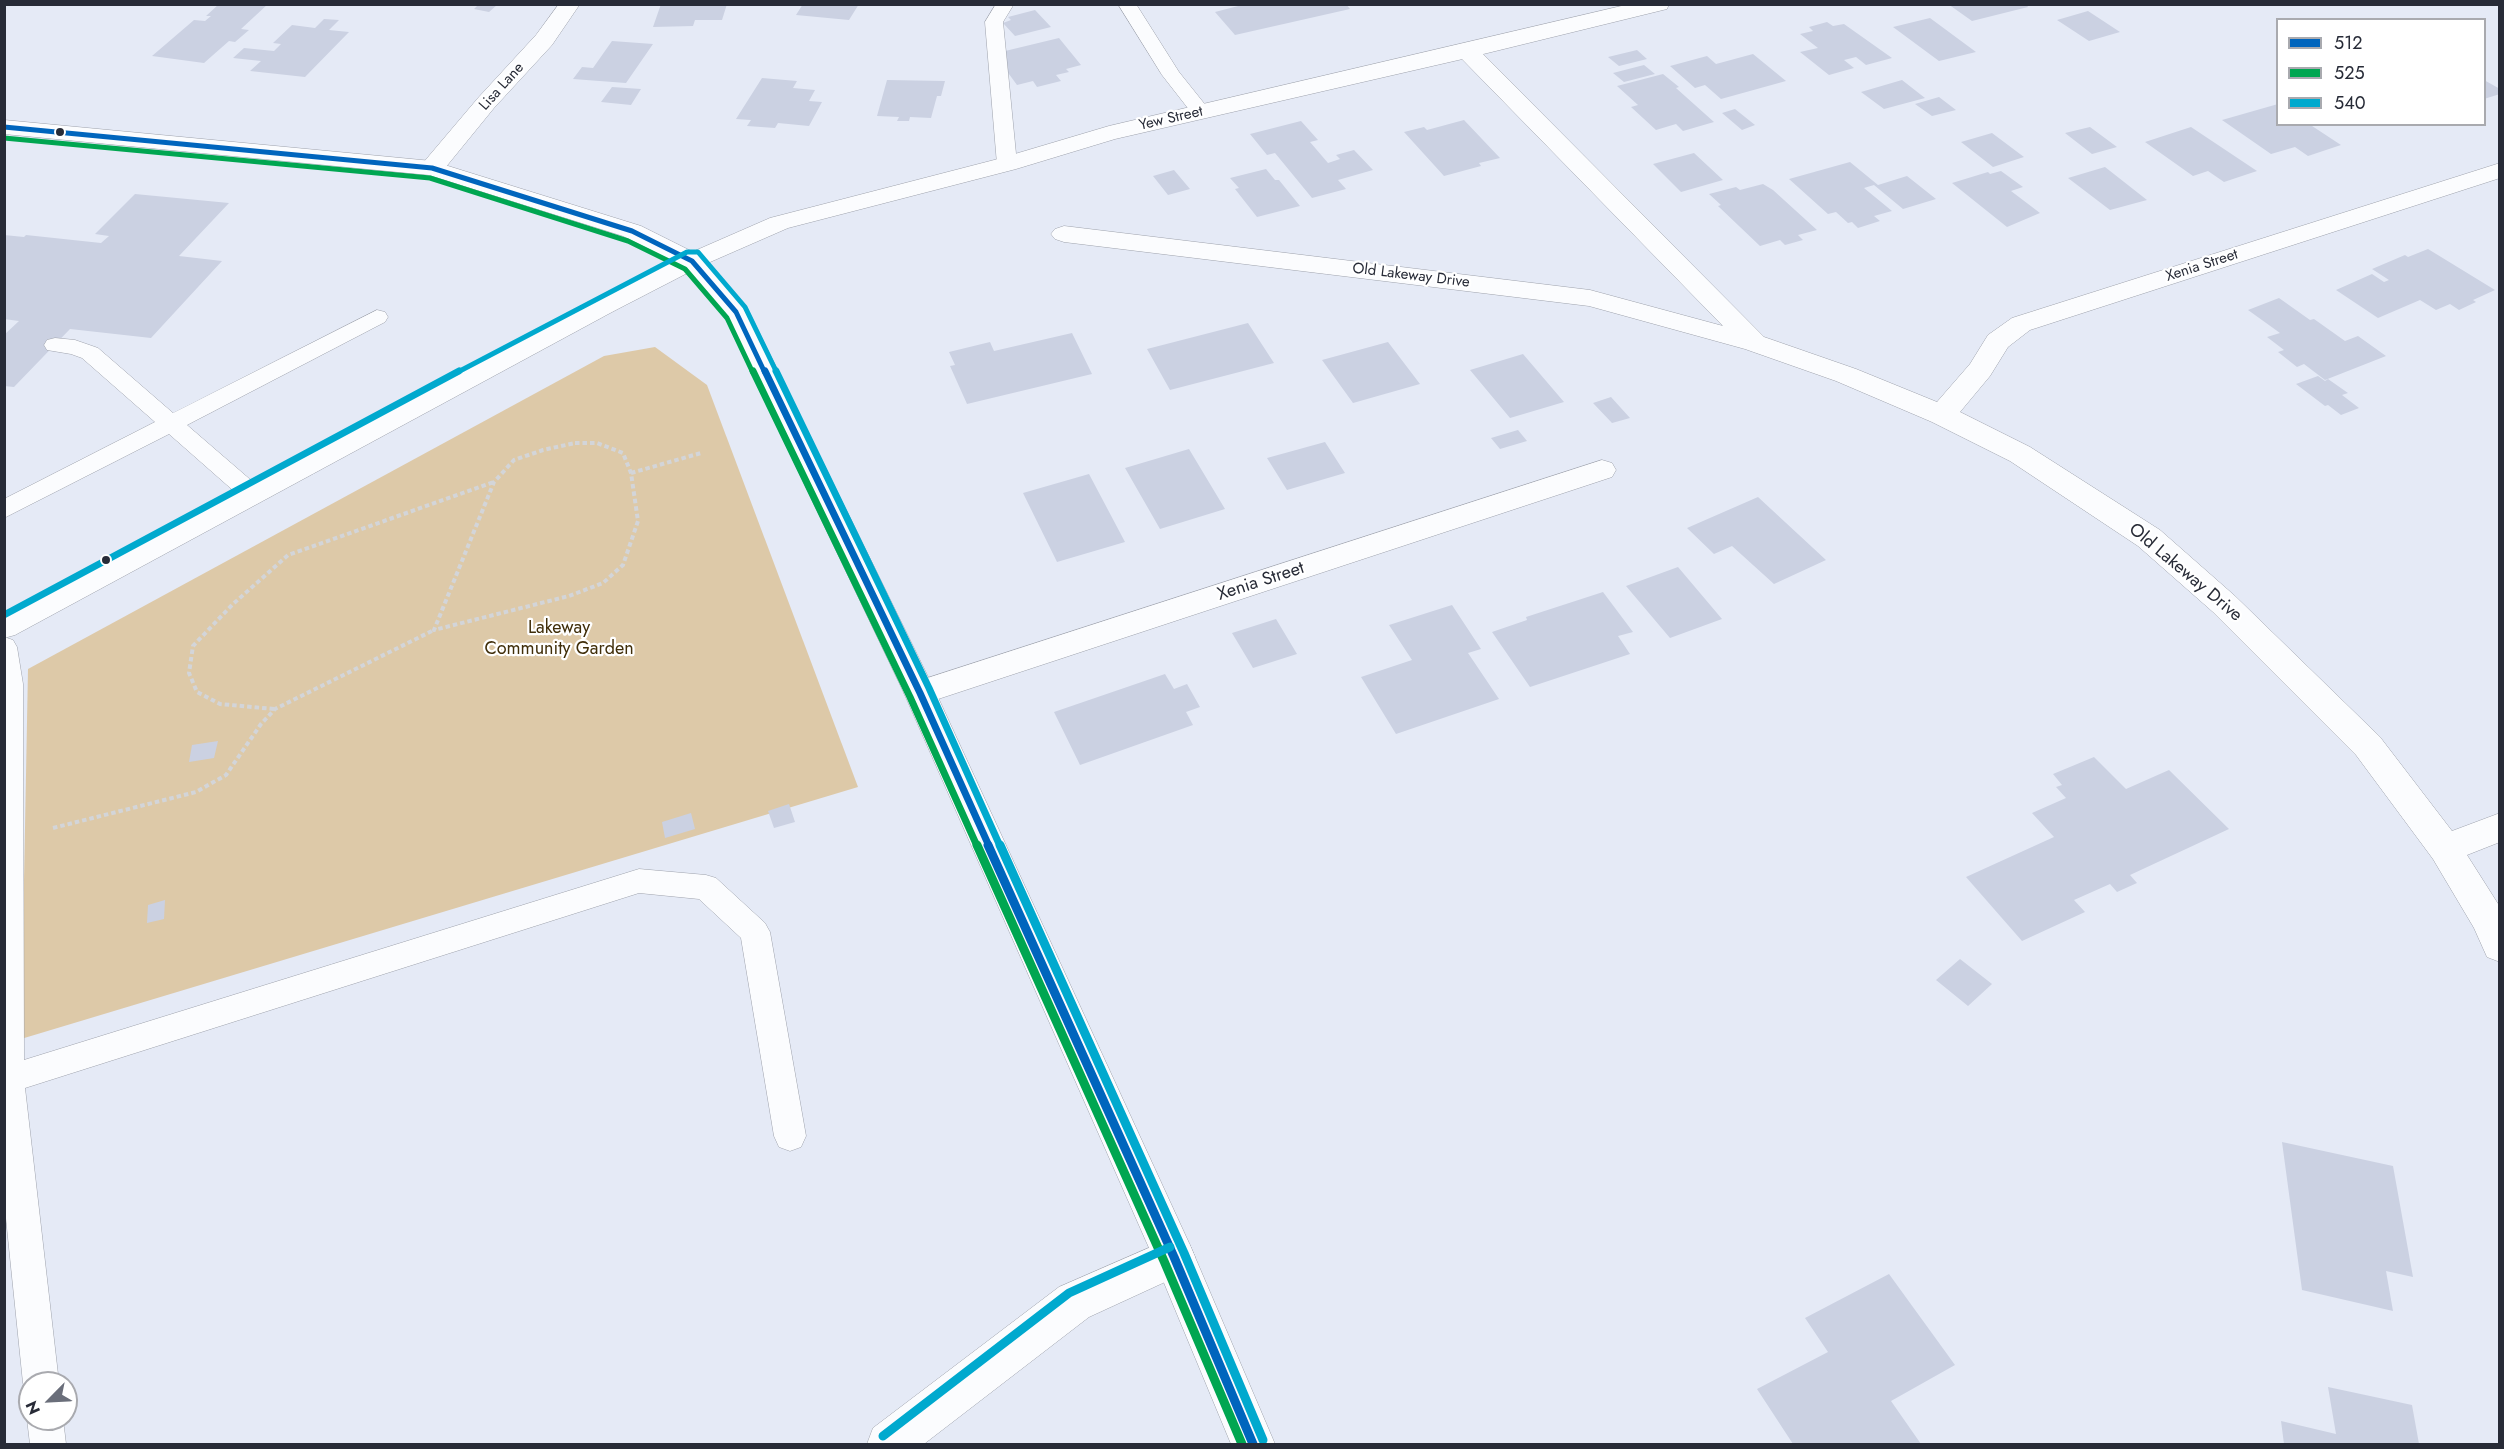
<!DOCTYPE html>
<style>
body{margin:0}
#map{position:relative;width:2504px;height:1449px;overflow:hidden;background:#e5eaf6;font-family:Jost,sans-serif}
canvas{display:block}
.frame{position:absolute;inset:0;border:6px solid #272b37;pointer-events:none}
.legend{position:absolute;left:2276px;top:18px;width:210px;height:108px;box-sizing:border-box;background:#fff;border:2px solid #a9aaaf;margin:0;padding:8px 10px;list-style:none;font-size:18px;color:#272b37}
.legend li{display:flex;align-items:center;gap:12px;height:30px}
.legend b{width:30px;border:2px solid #a9aaaf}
.north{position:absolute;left:18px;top:1371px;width:60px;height:60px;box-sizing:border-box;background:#fff;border:2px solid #a9aaaf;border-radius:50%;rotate:246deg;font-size:16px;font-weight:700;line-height:24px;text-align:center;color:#272b37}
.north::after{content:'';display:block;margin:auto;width:21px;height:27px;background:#6a6e7a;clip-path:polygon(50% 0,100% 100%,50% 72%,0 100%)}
</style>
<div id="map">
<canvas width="2504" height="1449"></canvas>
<div class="frame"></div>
<ul class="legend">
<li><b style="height:8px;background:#0065bd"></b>512</li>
<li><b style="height:8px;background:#00a651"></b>525</li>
<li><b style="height:8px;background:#00a9ce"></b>540</li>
</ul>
<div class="north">N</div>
</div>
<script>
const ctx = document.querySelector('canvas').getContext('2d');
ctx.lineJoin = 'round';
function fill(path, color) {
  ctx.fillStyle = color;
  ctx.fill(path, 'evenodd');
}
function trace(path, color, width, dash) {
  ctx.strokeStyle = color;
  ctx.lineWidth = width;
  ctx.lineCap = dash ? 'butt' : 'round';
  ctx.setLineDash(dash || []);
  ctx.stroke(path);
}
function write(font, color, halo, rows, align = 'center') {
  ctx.font = font + ' Jost,sans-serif';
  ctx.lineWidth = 4.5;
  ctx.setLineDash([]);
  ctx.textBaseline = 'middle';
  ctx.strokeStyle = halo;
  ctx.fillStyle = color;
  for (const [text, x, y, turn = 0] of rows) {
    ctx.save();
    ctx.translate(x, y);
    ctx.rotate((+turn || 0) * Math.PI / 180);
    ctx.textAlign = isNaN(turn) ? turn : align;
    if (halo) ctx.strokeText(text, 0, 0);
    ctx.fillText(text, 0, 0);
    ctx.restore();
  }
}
fill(new Path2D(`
 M655 347 707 385 858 787 21 1039 28 669 604 356Z`), '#ddc9a8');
fill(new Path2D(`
 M219 4H268L241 29 249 30 235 42 229 41 204 63 152 56 194 20 205 21 211 16H206Z
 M479 4H494L497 5 489 12 474 9Z
 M661 4H727L722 20H695L693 26 653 27Z
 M803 4H859L849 20 796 15Z
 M1246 4H1346L1350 9 1235 35 1215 12Z
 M1948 4H2026L2028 7 1972 21Z
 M1035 10 1051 27 1015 36 1003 23 1011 20 1008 17Z
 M2088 11 2120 32 2089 41 2057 20Z
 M1930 18 1976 52 1939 61 1893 27Z
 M324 19 339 20 329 30 349 32 305 77 250 71 261 61 233 58 244 48 274 51 281 44 273 43 292 25 315 28Z
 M1827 22 1833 26 1844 24 1892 58 1866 65 1856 57 1844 60 1854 68 1829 75 1800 52 1818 48 1800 34 1813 31 1809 27Z
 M1059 38 1081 65 1066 69 1069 72 1056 75 1061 81 1037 87 1033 81 1017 85 998 59 1001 52Z
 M612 41 653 44 626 83 573 79 582 67 593 68Z
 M1637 50 1647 59 1619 66 1608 57Z
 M1753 54 1786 81 1721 99 1705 85 1695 88 1670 66 1707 56 1716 64Z
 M1644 65 1655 74 1624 82 1613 73Z
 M1663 74 1679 87 1676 88 1714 122 1683 131 1676 124 1656 130 1631 107 1638 105 1617 86Z
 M762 78 797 81 793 88 815 90 809 101 822 102 809 126 778 123 775 128 747 126 751 120 736 119Z
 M887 80 945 81 941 96H937L931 118 910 117 909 121H897L899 117 877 116Z
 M1902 80 1925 98 1884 109 1861 92Z
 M2484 80 2500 89V94L2484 99Z
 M612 87 641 89 631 105 601 102Z
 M1939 97 1956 110 1932 116 1915 104Z
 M2278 104V124H2309L2341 145 2308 156 2295 147 2271 154 2222 120Z
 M1735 109 1755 125 1742 130 1722 113Z
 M1464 120 1500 158 1479 163 1481 166 1444 176 1404 132 1424 127 1427 130Z
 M1301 121 1318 140 1310 142 1328 163 1340 159 1336 155 1354 150 1373 170 1338 180 1346 189 1312 198 1275 153 1267 155 1250 134Z
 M2090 127 2117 147 2092 154 2065 133Z
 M2191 127 2257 171 2224 182 2208 171 2193 176 2145 142Z
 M1992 133 2024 157 1993 167 1961 142Z
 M1694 153 1723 180 1681 192 1653 164Z
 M1850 162 1878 185 1907 176 1936 199 1903 209 1874 185 1864 188 1892 211 1874 216 1880 221 1858 228 1852 222 1848 223 1836 212 1828 214 1789 179Z
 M2105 167 2147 200 2110 210 2068 178Z
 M1266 169 1275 180H1279L1300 206 1257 217 1235 189 1239 188 1230 178Z
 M1174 170 1190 189 1168 195 1153 176Z
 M2001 171 2023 187 2011 191 2040 213 2007 227 1952 183 1988 172 1990 174Z
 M1763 184 1773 190 1817 230 1798 235 1803 240 1785 245 1780 240 1760 246 1718 206 1721 205 1709 194 1736 187 1740 190Z
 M135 194 229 203 179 256 222 261 151 338 70 329 14 387 4 386V335L19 321 4 319V235L24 237 26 235 101 243 109 236 95 234Z
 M2428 249 2495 290 2473 300 2476 302 2459 310 2450 304 2436 310 2420 300 2378 318 2336 290 2372 274 2384 282 2389 280 2372 269 2405 255 2408 257Z
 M2279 298 2310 320 2314 319 2345 341 2358 336 2386 356 2325 380 2304 364 2297 367 2278 352 2284 350 2267 337 2280 333 2248 310Z
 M1248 323 1274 363 1170 390 1147 349Z
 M1072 333 1092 374 967 404 950 366 955 365 949 352 990 342 994 351Z
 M1388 342 1420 384 1353 403 1322 360Z
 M1523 354 1564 402 1510 418 1470 370Z
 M2318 376 2325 381 2328 379 2348 393 2342 395 2359 408 2341 415 2328 405 2325 406 2296 384Z
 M1611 397 1630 418 1612 423 1593 403Z
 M1518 430 1527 441 1500 449 1491 438Z
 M1325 442 1345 473 1287 490 1267 458Z
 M1189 449 1225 509 1160 529 1125 468Z
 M1089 474 1125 542 1057 562 1023 493Z
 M1758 497 1826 560 1774 584 1732 546 1714 554 1687 528Z
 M1678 567 1722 619 1670 638 1626 586Z
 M1603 592 1633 632 1618 636 1630 654 1530 687 1492 632 1527 620 1526 617Z
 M1452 605 1481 649 1468 653 1499 699 1396 734 1361 677 1412 660 1389 625Z
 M1276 619 1297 654 1253 668 1232 633Z
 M1165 674 1174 689 1187 684 1200 707 1186 712 1193 725 1080 765 1054 712Z
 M218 741 214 758 189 762 192 745Z
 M2094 757 2126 789 2169 770 2229 829 2130 875 2137 883 2117 892 2110 884 2074 900 2085 912 2022 941 1966 877 2054 837 2032 813 2066 798 2056 787 2062 785 2053 774Z
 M789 804 795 822 774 828 768 811Z
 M691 813 695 829 665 838 662 822Z
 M165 900 164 919 147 923 148 905Z
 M1960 959 1992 984 1968 1006 1936 980Z
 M2282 1142 2393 1166 2413 1277 2386 1271 2393 1311 2302 1290Z
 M1889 1274 1955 1365 1891 1401 1921 1444H1793L1757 1389 1828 1352 1805 1318Z
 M2328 1387 2412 1405 2419 1444H2284L2281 1421 2336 1434Z`), '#cbd1e2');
const service = new Path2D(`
 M996 4H1014L1003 22 1017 164 1014 168H1000L997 164 985 22Z
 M1118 4H1136L1179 72 1211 112 1208 116H1194L1162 75Z
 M377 310 385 312 388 317 385 322 187 425 260 488 264 494 260 500 252 502 244 500 169 434 4 518V499L155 422 82 358 71 354 47 350 44 345 47 340 55 338 75 340 98 348 173 413Z
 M4 637 13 640 17 647 23 684 24 1060 639 869 706 875 716 878 765 923 770 932 806 1136 801 1147 790 1151 779 1147 774 1136 741 938 699 899 639 893 25 1088 59 1383H30L28 1396 23 1383 4 1199Z
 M30 1412V1419H63L66 1444H30L27 1419Z`);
const minor = new Path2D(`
 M559 4H580L552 45 494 108 441 173 432 175 423 173 420 168 423 163 478 98 536 35Z
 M1467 44 1475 46 1764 337 1856 369 1937 402 1970 364 1988 335 2012 318 2500 163V178L2030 330 2008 347 1990 376 1960 412 2030 447 2160 530 2235 596 2380 737 2452 831 2500 813V842L2467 855 2500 907V962L2487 957 2474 928 2433 859 2356 755 2213 612 2138 546 2010 461 1932 422 1836 381 1745 349 1589 306 1064 242 1055 239 1051 234 1055 229 1064 226 1590 290 1723 326 1459 56 1456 51 1459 46Z
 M1602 460 1612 463 1616 470 1612 477 920 705 909 702 904 693 909 684Z
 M1174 1237 1189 1243 1195 1257 1189 1271 1089 1317 924 1444H867L873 1428 1059 1287Z`);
const tertiary = new Path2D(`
 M1630 4H1669L1667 9 1467 58 1115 139 1016 169 788 228 701 266 612 312 15 635 4 638V613L594 300 683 256 770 218 998 159 1109 126Z`);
const secondary = new Path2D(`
 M4 120 432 161 641 226 701 256 749 312 936 693 1189 1243 1275 1444H1231L1157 1266 904 693 724 315 683 266 623 236 429 175 4 134Z`);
trace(service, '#9ea2ac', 1);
trace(minor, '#9ea2ac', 1);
trace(tertiary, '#9ea2ac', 1);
trace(secondary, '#9ea2ac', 1);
trace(new Path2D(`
 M575 443H597L623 453 631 473 638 521 623 565 603 583 569 596 434 630 494 482 514 460 543 450Z
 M631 473 701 453
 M274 709 220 704 197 692 189 673 193 646 232 605 288 555 494 482
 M53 828 196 792 226 775 261 724 275 709 434 630`), '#d3d5d9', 4, [4.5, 3]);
fill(service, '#fbfcfe');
fill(minor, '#fbfcfe');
fill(tertiary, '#fbfcfe');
fill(secondary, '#fbfcfe');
trace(new Path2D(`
 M4 127 432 168 632 231 692 261 736 312 765 373`), '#0065bd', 5);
trace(new Path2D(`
 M765 371 920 693 989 846`), '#0065bd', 7);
trace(new Path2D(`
 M988 845 1174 1257 1253 1444`), '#0065bd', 9);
trace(new Path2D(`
 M4 138 430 178 628 241 685 269 727 318 753 373`), '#00a651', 5);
trace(new Path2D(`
 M753 371 910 697 977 846`), '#00a651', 7);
trace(new Path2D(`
 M977 845 1164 1261 1242 1444`), '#00a651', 9);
trace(new Path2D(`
 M456 373 687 252H698L745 307 777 373`), '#00a9ce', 5);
trace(new Path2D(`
 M776 371 929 688 1000 846
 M4 615 459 371`), '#00a9ce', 7);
trace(new Path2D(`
 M1000 845 1184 1253 1263 1440
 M883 1436 1069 1293 1170 1247`), '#00a9ce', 9);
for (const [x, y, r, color] of [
 [60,132,5,"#272b37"],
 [106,560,5,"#272b37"]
]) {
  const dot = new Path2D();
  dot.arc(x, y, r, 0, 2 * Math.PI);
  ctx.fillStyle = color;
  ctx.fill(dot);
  trace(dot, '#fff', 2);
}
write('15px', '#272b37', '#fff', [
 ["Lisa Lane",502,87,-48],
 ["Yew Street",1171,119,-13],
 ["Xenia Street",2202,266,-18],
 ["Old Lakeway Drive",1411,276,7]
]);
write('18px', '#272b37', '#fff', [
 ["Old Lakeway Drive",2185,573,40],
 ["Xenia Street",1261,582,-18]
]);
write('18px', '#402e09', '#fff', [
 ["Lakeway",559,629],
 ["Community Garden",559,650]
]);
</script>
